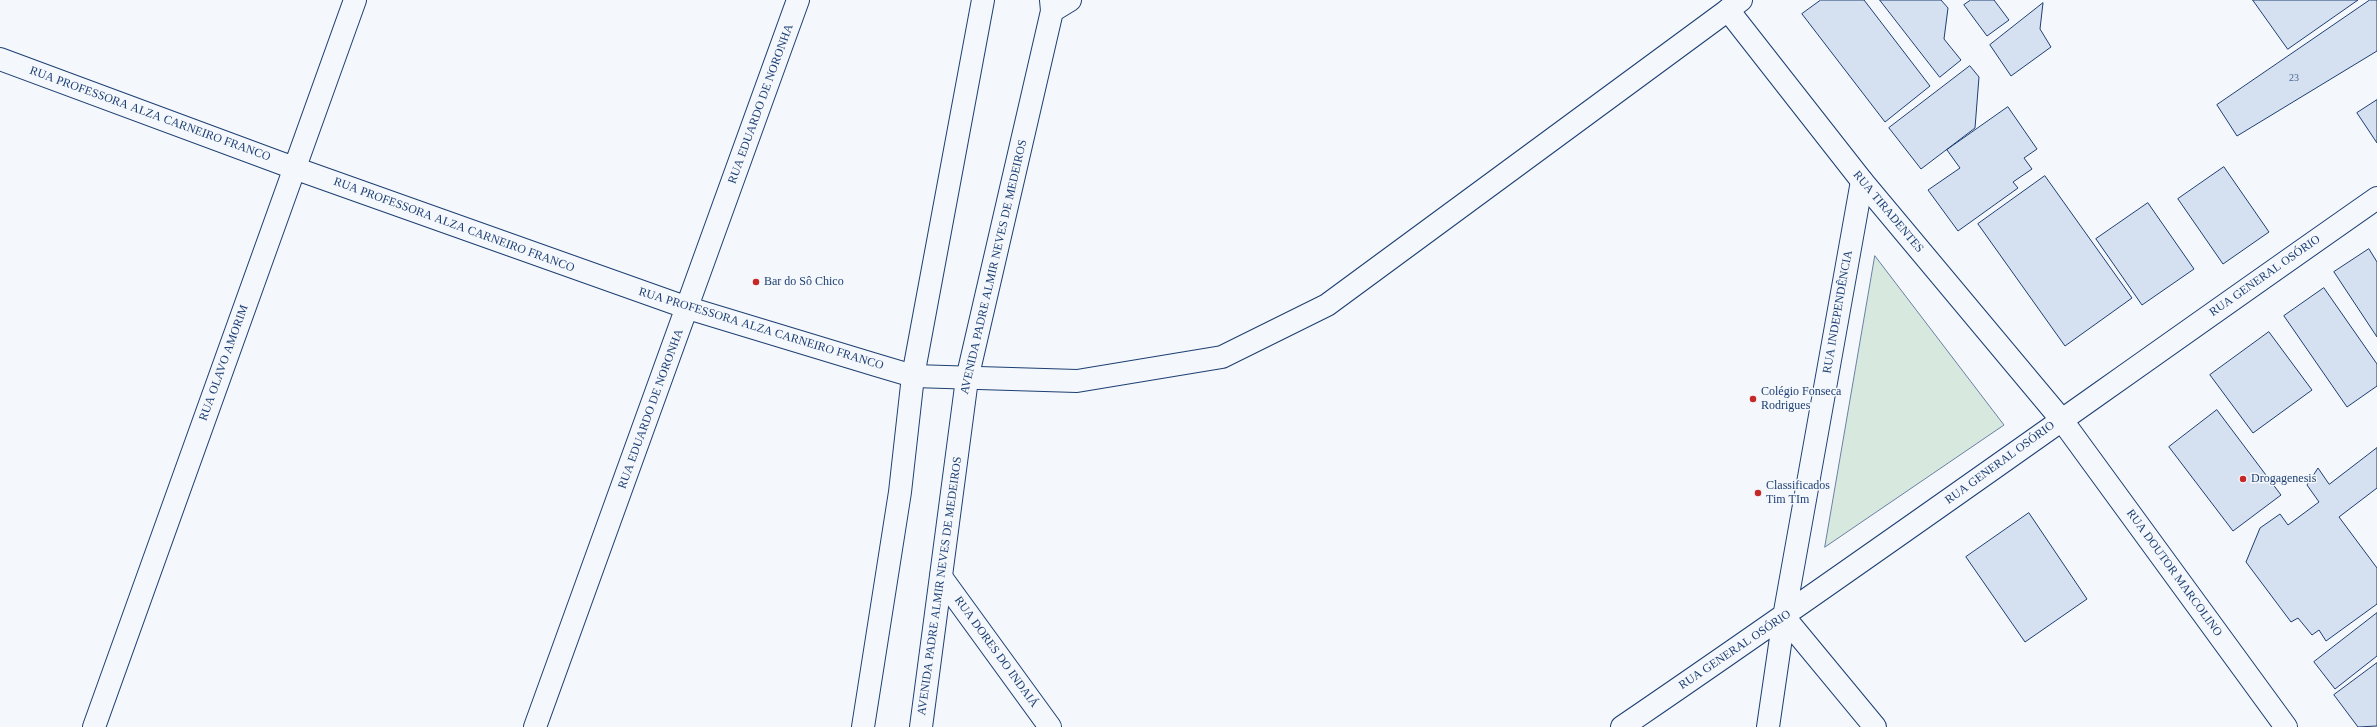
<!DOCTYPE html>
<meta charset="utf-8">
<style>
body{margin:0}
canvas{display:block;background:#f4f7fb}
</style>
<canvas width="2377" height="727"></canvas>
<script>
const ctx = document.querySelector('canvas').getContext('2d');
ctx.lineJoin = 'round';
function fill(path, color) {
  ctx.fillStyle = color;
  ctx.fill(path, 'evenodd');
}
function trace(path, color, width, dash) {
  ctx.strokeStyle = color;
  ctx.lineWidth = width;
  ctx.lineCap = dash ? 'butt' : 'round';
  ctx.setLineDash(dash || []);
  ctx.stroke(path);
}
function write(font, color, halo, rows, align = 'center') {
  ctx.font = font + ' Georgia,serif';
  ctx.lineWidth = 3;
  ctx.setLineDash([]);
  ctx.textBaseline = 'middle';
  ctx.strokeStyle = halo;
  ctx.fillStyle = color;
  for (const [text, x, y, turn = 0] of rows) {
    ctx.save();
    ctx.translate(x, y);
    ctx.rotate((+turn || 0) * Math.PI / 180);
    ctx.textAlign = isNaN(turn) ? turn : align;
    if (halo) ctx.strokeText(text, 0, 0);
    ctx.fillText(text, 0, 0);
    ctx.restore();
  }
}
const green = new Path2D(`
 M1875 256 2004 425 1825 547Z`);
fill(green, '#d7e8df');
trace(green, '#687fa3', 1);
const building = new Path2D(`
 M1821 0H1864L1930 86 1885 122 1802 14Z
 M1880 0H1941L1948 8 1944 39 1961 60 1940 77Z
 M1971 0H1994L2009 20 1987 36 1964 5Z
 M2253 0H2358L2288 49Z
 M2370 0H2377V51L2237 136 2217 105Z
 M2043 3 2040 29 2051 47 2011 76 1990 45Z
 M1970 66 1979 77 1975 128 1921 169 1889 128Z
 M2377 100V143L2357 113Z
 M2008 107 2037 149 2024 158 2032 169 2013 182 2018 188 1958 231 1928 190 1960 168 1947 150Z
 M2224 167 2269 232 2223 264 2178 199Z
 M2045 176 2132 298 2065 346 1978 224Z
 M2148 203 2194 269 2142 305 2096 239Z
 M2369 249 2377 262V337L2334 272Z
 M2324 288 2377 364V386L2347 407 2284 316Z
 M2269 332 2312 390 2253 433 2210 375Z
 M2217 410 2281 495 2233 531 2169 447Z
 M2377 448V488L2339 517 2377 568V604L2326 641 2319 630 2312 635 2298 618 2291 622 2246 562 2260 528 2280 514 2288 525 2319 502 2307 485 2318 468 2329 484Z
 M2029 513 2087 599 2025 642 1966 557Z
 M2377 613V656L2335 689 2314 662Z
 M2377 663V726L2358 727 2334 695Z`);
fill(building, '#d5e0f0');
trace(building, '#1d3f73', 1);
const street = new Path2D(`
 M1052 11 1070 0
 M0 59 294 168 688 308 876 365 913 376 1077 381 1222 357 1327 305 1728 10
 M941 577 1050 727
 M1784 617 1875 727
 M94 727 355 0
 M535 727 798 0
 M1622 727C1876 554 2125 374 2377 198
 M1768 727 1784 617 1862 181`);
const secondary = new Path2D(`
 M863 727 900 492 913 376 983 0
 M921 727 967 379 1052 11 1051 0`);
const primary = new Path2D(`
 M1741 0 1728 10 1862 181 2061 419 2286 727`);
trace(street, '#1d3f73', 24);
trace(secondary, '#1d3f73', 24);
trace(primary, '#1d3f73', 24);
trace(street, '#f4f7fb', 22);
trace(secondary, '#f4f7fb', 22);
trace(primary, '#f4f7fb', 22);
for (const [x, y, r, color] of [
 [756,282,4,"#c62828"],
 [1753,399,4,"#c62828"],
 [2243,479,4,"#c62828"],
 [1758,493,4,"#c62828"]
]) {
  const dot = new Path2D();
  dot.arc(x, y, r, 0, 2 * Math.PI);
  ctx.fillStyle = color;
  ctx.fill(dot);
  trace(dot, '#f4f7fb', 1.5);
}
write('10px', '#4b6792', null, [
 ["23",2294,78]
]);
write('12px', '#1d3f73', '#f4f7fb', [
 ["RUA EDUARDO DE NORONHA",761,104,-70],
 ["RUA PROFESSORA ALZA CARNEIRO FRANCO",150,114,20],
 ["RUA TIRADENTES",1888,212,50],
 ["RUA PROFESSORA ALZA CARNEIRO FRANCO",454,225,20],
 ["AVENIDA PADRE ALMIR NEVES DE MEDEIROS",994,267,-77],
 ["RUA GENERAL OSÓRIO",2265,276,-35],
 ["RUA INDEPENDÊNCIA",1838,312,-80],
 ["RUA PROFESSORA ALZA CARNEIRO FRANCO",761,329,17],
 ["RUA OLAVO AMORIM",224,363,-70],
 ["RUA EDUARDO DE NORONHA",651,409,-70],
 ["RUA GENERAL OSÓRIO",2000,463,-36],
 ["RUA DOUTOR MARCOLINO",2174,573,54],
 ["AVENIDA PADRE ALMIR NEVES DE MEDEIROS",940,586,-82],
 ["RUA GENERAL OSÓRIO",1735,650,-34],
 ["RUA DORES DO INDAIÁ",996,652,54]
]);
write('12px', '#1d3f73', '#f4f7fb', [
 ["Bar do Sô Chico",764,282],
 ["Colégio Fonseca",1761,392],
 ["Rodrigues",1761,406],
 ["Drogagenesis",2251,479],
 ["Classificados",1766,486],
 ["Tim TIm",1766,500]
], 'left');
</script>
